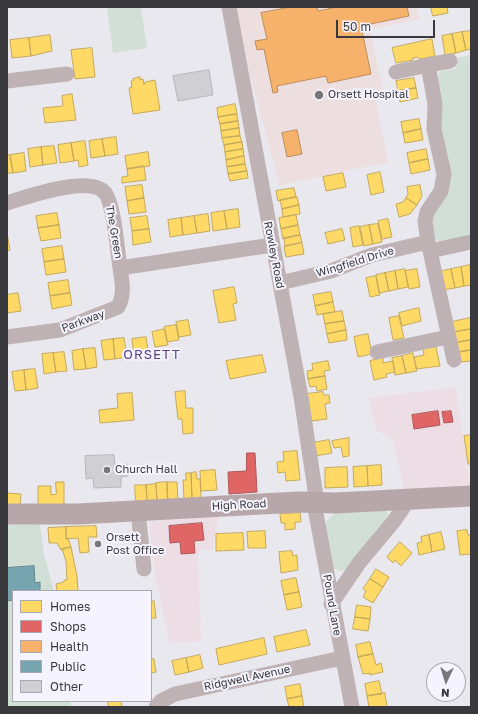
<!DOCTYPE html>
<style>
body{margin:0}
#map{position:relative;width:478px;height:714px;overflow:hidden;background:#e9e8ee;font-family:"Golos Text",sans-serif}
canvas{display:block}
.frame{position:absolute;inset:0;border:8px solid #39393d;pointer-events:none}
.legend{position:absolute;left:12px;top:590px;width:140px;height:112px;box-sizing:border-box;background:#f5f4fe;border:1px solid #aaa9b1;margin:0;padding:5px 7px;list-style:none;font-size:12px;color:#39393d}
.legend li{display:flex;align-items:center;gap:8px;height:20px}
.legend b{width:20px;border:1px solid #aaa9b1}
.north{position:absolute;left:426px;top:662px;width:40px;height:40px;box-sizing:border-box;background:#f5f4fe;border:1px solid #aaa9b1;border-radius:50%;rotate:184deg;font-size:11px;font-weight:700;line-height:16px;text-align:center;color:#39393d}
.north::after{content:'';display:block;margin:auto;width:14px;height:18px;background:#77767b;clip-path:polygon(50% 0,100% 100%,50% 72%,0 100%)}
.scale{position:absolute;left:336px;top:20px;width:99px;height:18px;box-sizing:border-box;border:2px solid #39393d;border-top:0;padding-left:5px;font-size:12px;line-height:14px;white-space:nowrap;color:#39393d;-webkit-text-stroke:3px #f5f4fe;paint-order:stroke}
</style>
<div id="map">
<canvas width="478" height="714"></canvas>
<div class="frame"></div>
<ul class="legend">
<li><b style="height:11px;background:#ffd966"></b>Homes</li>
<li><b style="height:11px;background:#e06666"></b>Shops</li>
<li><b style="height:11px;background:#f6b26b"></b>Health</li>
<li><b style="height:11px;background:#76a5af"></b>Public</li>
<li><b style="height:11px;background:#d0cfd4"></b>Other</li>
</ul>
<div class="north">N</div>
<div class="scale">50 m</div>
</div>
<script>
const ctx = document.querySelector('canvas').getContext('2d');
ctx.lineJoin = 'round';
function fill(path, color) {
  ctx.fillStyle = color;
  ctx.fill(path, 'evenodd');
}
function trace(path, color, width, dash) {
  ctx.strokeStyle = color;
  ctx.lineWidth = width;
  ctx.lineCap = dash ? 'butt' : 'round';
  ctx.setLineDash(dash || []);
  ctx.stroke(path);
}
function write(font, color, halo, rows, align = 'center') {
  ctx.font = font + ' "Golos Text",sans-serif';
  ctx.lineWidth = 4;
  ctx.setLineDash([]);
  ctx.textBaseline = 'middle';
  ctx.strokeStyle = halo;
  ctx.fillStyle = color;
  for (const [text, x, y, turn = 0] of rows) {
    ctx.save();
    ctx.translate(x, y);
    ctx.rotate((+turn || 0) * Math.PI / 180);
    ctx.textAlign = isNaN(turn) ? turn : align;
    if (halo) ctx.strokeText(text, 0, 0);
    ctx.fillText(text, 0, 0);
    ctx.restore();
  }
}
fill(new Path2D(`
 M456 387 470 485 404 490 393 440 376 430 369 398Z
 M219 516 212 550 203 549 198 552 201 641 170 643 155 576 149 522Z`), '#eddee5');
fill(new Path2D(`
 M233 7H416L419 19 370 29 385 99 376 101 388 162 290 183 280 187 238 30Z`), '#eddfe0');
fill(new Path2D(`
 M107 7H141L147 48 113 53Z
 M471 55V237L443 242 436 240 433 236 432 214 445 192 435 82 440 71 456 69 453 59Z
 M386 510 388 514 387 520 346 570 339 571 333 568 323 524 336 513Z
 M40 524 44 554 54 591H13V701H70L71 707H7V525Z`), '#d1dfd6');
const homes = new Path2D(`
 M431 7H447L448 13 433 16Z
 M471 31V49L466 50 462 32Z
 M462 32 466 50 456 53 452 34Z
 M452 34 456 53 445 55 442 36Z
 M50 35 52 51 31 56 29 38Z
 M29 38 31 56 12 58 10 40Z
 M432 39 435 56 420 59 417 57 413 58V60L396 63 392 48Z
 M92 48 95 77 75 79 71 50Z
 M140 77V80L143 79 144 85 145 82 155 80 160 110 133 114 129 88 132 87 131 81H133V79Z
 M414 78 416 88 398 91 396 81Z
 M416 88 418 98 400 102 398 91Z
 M72 94 76 120 45 123 43 108 63 106 62 96Z
 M235 104 237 114 218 117 217 108Z
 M237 114 238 121 220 124 218 117Z
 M419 119 421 129 403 133 401 122Z
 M238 121 239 128 221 131 220 124Z
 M239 128 240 136 222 138 221 131Z
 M421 129 423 140 405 143 403 133Z
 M240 136 242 142 224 145 222 138Z
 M116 137 118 154 105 156 102 139Z
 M102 139 105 156 91 158 89 141Z
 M85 141 88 165 79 167 78 160 74 161 71 143Z
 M242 142 243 149 225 152 224 145Z
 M71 143 74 161 60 163 58 145Z
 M54 146 57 163 43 165 41 147Z
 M41 147 43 165 30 167 28 149Z
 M243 149 244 156 226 160 225 152Z
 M426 149 428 159 409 163 407 153Z
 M148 152 150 166 127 169 125 156Z
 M24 153 26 171 13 173 10 155Z
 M7 155H10L13 173H7Z
 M244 156 245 164 227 167 226 160Z
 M428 159 430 170 411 174 409 163Z
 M245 164 247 171 228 174 227 167Z
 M144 166 146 180 122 183V177L128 176 127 169Z
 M247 171 248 178 230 181 228 174Z
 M380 172 384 192 371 195 367 175Z
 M343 173 346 187 326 191 323 177Z
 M142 185 144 198 127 201 125 187Z
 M420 185 422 196 417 205 406 198 408 194 407 187Z
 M294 188 296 197 278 201 276 191Z
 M297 197 299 205 282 209 280 200Z
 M144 198 146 212 129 214 127 201Z
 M406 198 417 205 410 214 399 217 396 204 403 202Z
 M299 205 300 214 283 217 282 209Z
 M238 209 240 227 227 229 224 211Z
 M224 211 227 229 213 231 211 213Z
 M57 213 59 225 38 228 36 216Z
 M208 214 210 231 197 233 194 216Z
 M296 215 298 225 281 229 279 218Z
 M147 216 149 229 132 231 130 218Z
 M194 216 197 233 183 235 181 218Z
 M181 218 183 235 170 237 168 220Z
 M388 219 392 237 382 239 378 221Z
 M378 224 382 242 373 244 369 225Z
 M59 225 61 238 41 241 38 228Z
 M298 225 300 235 283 239 281 229Z
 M369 225 373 244 364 246 360 227Z
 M359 226 363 245 353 247 350 228Z
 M149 229 151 242 133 245 132 231Z
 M342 229 345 240 328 244 325 233Z
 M7 233 10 250 7 251Z
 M300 235 302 242 285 246 284 238Z
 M302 243 304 254 286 257 284 247Z
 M62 246 64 259 44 262 42 249Z
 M64 259 66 272 46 275 44 262Z
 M470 265 471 285 464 286 461 267Z
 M461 267 464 286 455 288 451 269Z
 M405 269 408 287 398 289 395 271Z
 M417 269 420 287 409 289 405 271Z
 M451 269 455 288 443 290 439 272Z
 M395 271 398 289 389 291 385 273Z
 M385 273 389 291 379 293 376 275Z
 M376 276 380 295 370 297 366 278Z
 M68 280 70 293 50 296 48 283Z
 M234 287 237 303 233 304 236 320 219 323 213 291Z
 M331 292 333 302 315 306 313 295Z
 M18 293 21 311 7 313V295Z
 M70 293 72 305 52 309 50 296Z
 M333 302 335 312 317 315 315 306Z
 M419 308 421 321 402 326 399 313Z
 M342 311 344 321 325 324 323 314Z
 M399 316 404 338 393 340 389 318Z
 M470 318 471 329 453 332 452 322Z
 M188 320 191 335 179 337 176 322Z
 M344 321 346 330 327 334 325 324Z
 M176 325 179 340 167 342 164 327Z
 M165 329 168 345 155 347 152 332Z
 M471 329V340L454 343 452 333Z
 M346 330 347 340 329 343 327 334Z
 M368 334 372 354 358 357 354 337Z
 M146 337 149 356 134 358 132 339Z
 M124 338 127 357 115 359 113 339Z
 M113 339 115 359 104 360 101 341Z
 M471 340V350L456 353 454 343Z
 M436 347 440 366 416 369 414 357 424 355 423 349Z
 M95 348 97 367 86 369 83 349Z
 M83 349 86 369 74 370 72 351Z
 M471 350V361L461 362 459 352Z
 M64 352 67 371 56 372 53 353Z
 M53 353 56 372 44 374 42 354Z
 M413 353 417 371 406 373 402 356Z
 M262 355 266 372 230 379 226 361Z
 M402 356 406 373 395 375 392 358Z
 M383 358V363L393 361 395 372 386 374 387 377 374 380 370 361Z
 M328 361 330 370 324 371 325 376 308 379 307 371 313 370 312 364Z
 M35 369 38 388 26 390 24 370Z
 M24 370 26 390 15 391 12 372Z
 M325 376 327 389 317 391 316 386 310 387 308 379Z
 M185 391 186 408H193V433L183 434 182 419H178L175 392Z
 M323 392 324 395H329L330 403 325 404 327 419 311 421 307 394Z
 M132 393 134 420 100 423 99 410 118 408 117 394Z
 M471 435V464H468L464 436Z
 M349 438V456L343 457 341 447 334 448 332 441Z
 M329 440 332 453 315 456 312 443Z
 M297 451 300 480 286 481 285 472 278 473 277 462 284 461 283 452Z
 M381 465 382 485 368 486 367 466Z
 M367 466 368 486 354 487 353 467Z
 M347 467 348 487 325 488V468Z
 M215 470 217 490 201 491 200 471Z
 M196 472 197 479H200L201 498 192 499 191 473Z
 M186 473H191L192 499H184L183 480H186Z
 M56 482H64V506L38 508V486H51V495L56 494Z
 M167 482H177L178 500H168Z
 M167 482 168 500 157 501 156 483Z
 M156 484 157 502H147L146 485Z
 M135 485H146L147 502 136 503Z
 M7 493 21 494 20 506 7 505Z
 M300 513 301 522H295V529L285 530V523H281L280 514Z
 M96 526 97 537H88L89 552 80 553 78 538 66 539V527Z
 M66 527V539L68 538 71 547 61 550 57 543H49L48 528Z
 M467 530 468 535H471V554L460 555 457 531Z
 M265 531 266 548H248L247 532Z
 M441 532 445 549 432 552 429 535Z
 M243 533 244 550 216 551V534Z
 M429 535 432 552 419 555 417 543 422 542 421 537Z
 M400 542 412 553 401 566 395 560 393 563 387 557Z
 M71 547 77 576 78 591H57L56 584 64 582V580H67L66 561 62 549Z
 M292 551 293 556 297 555 298 570 281 573 279 552Z
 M376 569 389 577 383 587 370 579Z
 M296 578 299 592 284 595 281 581Z
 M370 579 383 587 373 603 363 597 366 591 363 589Z
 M299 592 302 607 287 610 284 595Z
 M154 601 156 618H151V602Z
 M357 605 371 607 370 619 355 617Z
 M355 617 370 619 368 631 353 629Z
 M306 630 310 645 277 652 274 637Z
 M264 638 267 654 219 665 216 649Z
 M370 642 373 654 358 657 356 645Z
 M373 654 376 665 381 663 383 672 370 675V673L363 674 358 657Z
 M200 655 203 668 189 672 186 658Z
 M186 658 189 672 175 675 172 661Z
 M151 659H154L156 672 151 673Z
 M379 681 382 694 367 696 365 684Z
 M300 684 302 696 287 699 285 687Z
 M385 693 387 707H369L367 696Z
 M302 696 304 707H289L287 699Z
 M108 701H121L122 707H109Z`);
fill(homes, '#ffd966');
trace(homes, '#c4a95a', 1);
const shops = new Path2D(`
 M438 411 440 425 414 429 412 415Z
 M451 411 453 422 444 423 442 412Z
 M247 453H255L257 492 229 494 228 472 246 471Z
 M202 523 204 540 194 541 195 553 181 554 180 542 170 543 169 526Z`);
fill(shops, '#e06666');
trace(shops, '#ae585a', 1);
const health = new Path2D(`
 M291 7H317L318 11 337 7H407L409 16 361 26 371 74 328 83 326 76 277 86 278 92 273 93 264 49 257 50 255 41 267 39 261 13Z
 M297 130 302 154 287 157 282 133Z`);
fill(health, '#f6b26b');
trace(health, '#bd8e5d', 1);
const public = new Path2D(`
 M34 566 35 583 40 582V591H13V600L7 601V568Z`);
fill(public, '#76a5af');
trace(public, '#64858d', 1);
const building = new Path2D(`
 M209 70 213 95 178 101 173 76Z
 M114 455 115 465 127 464 128 476 121 477V487L94 488 93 478 86 479 85 456Z`);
fill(building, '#d0cfd4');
trace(building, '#b8b6bb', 1);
trace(new Path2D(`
 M229 7 301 397 317 503
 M396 72 428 65
 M7 81 67 74
 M7 203C26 197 96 172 107 196 115 213 117 248 120 268L272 245
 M428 242 425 221 427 212 441 191 444 174 434 129 435 104 428 65 450 61
 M430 251 454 360
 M280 283 331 271 372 255 428 242 430 251 471 242
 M7 337 60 330 118 307C125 294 122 282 120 268
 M377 352 448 337
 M314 503 352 707
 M138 511 144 569
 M331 604 359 563 394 521 409 499
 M156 707 161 701 175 694 342 658`), '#bfb2b4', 15);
trace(new Path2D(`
 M7 514H78L298 502 335 503 471 496`), '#b7a7aa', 21);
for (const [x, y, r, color] of [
 [319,95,5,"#77767b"],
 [107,470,4,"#77767b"],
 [98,544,4,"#77767b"]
]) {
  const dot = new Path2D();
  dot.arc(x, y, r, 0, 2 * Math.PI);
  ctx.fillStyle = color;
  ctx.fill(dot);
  trace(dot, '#f5f4fe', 1.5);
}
write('11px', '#39393d', '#f5f4fe', [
 ["Orsett Hospital",328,95],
 ["Church Hall",115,470],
 ["Orsett",106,538],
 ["Post Office",106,551]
], 'left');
write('11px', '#39393d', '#f5f4fe', [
 ["The Green",114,232,80],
 ["Rowley Road",274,255,79],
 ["Wingfield Drive",355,262,-17],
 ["Parkway",83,321,-20],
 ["High Road",239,505,-3],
 ["Pound Lane",332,605,80],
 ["Ridgwell Avenue",247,678,-12]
]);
ctx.letterSpacing = '1px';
write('13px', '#5b4380', '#f5f4fe', [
 ["ORSETT",152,355]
]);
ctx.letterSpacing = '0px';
</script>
